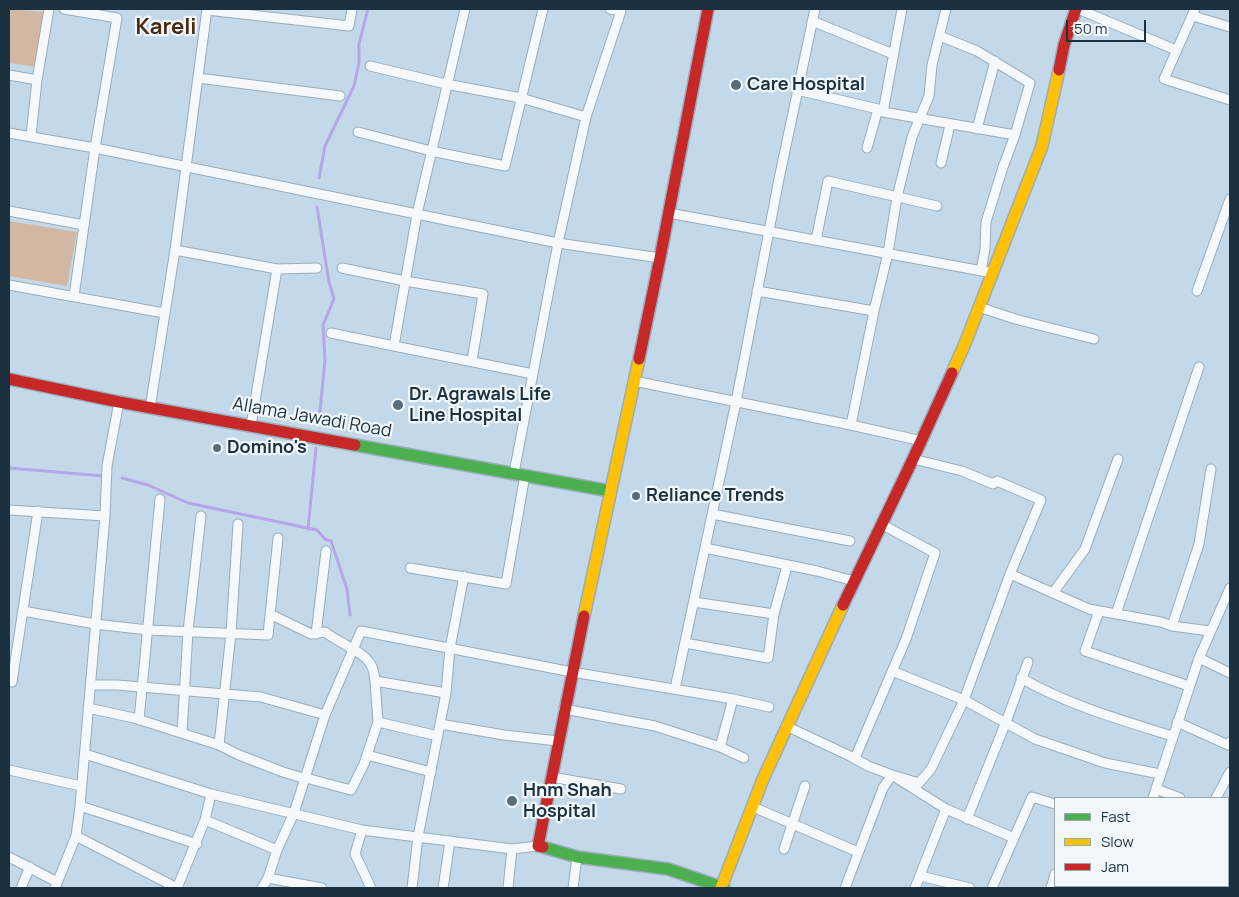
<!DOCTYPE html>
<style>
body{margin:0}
#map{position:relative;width:1239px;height:897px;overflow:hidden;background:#c3d9e9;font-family:Manrope,sans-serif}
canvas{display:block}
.frame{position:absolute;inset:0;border:10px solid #1c313f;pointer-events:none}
.legend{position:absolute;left:1054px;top:797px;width:175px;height:90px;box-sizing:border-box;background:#f2f7fb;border:1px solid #9ca8b0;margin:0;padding:6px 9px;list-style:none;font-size:15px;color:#1c313f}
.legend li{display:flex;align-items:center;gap:10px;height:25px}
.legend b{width:25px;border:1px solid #9ca8b0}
.scale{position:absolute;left:1066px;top:20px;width:80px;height:22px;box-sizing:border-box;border:2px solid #1c313f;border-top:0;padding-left:6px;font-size:15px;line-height:18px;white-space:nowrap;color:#1c313f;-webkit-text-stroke:4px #f2f7fb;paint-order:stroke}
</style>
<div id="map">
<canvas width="1239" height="897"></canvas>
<div class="frame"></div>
<ul class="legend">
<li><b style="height:6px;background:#4caf50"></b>Fast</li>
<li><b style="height:6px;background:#ffc107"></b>Slow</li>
<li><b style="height:6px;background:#c62828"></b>Jam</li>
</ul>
<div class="scale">50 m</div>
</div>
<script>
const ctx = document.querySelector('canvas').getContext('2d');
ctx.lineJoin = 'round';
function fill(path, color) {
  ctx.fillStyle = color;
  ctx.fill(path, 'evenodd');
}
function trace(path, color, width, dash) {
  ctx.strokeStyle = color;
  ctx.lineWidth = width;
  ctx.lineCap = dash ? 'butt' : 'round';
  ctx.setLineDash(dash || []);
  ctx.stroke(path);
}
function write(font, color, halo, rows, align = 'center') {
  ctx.font = font + ' Manrope,sans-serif';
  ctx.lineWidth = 4.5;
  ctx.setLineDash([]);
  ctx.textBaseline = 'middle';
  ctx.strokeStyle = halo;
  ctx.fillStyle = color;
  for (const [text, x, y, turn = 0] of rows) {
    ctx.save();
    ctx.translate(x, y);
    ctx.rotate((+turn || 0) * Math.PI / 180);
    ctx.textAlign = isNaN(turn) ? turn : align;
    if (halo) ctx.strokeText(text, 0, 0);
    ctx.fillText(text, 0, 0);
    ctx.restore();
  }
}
fill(new Path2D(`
 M9 9 45 12 37 67 9 63Z
 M9 221 77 232 67 286 9 276Z`), '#d2b8a2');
trace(new Path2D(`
 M319 178 325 146 354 86 359 63V44L368 9
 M317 207 329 282 334 299 323 325 325 360 319 421
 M9 468 104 476
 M122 478 148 485 188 503 317 530 325 539 331 541 347 589 350 615
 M308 529 316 448`), '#b5a6e7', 3);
const street = new Path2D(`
 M64 9 117 18 95 148 74 296
 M465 9 417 214 394 346 533 374
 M1078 9 1176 50
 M1195 9 1164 79 1230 100
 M207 10 349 26 352 9
 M1193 16 1230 27
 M812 21 893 54
 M940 36 977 51 1030 83 1015 135 1003 167 986 222 985 249 981 271
 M370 66 446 84 521 98 586 117
 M9 75 37 80
 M198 78 340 96
 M797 90 878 109 883 112 1015 135
 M883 112 902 9
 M977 129 995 61
 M358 132 431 151 505 166 543 9
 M9 133 95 148 558 243 660 258
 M31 136 37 80 49 9
 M867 148 878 109
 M941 163 950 125
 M9 211 84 225
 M669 213 993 273
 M816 240 828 181 937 206
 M175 250 277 269 317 268
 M342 268 405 281 483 294 472 361
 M9 285 164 313
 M757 291 874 311
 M1197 291 1230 199
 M979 307 1015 319 1094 339
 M331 333 394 346
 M634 381 851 425 922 441
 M150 408 175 250 207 9
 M251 425 277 269
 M851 425 874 311 888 253 897 197 912 137 929 96 932 65 946 9
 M514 473 558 243 586 117 621 11 610 9
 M9 510 105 516
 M712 514 850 541
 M705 548 817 571 854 581
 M410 568 506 584 525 475
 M1010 574 1089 609 1161 622 1172 626 1210 631
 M1053 593 1085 549 1118 459
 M694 602 774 614
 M23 611 95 624 148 630 268 635 278 538
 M1099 611 1085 651 1189 686
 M270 614 311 634 325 632C337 642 365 652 371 665 374 669 374 675 375 681
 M1116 614 1199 367
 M1172 626 1199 544 1211 469
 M316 634 326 551
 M685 643 768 658 774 614 787 566
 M1199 658 1230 673
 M892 671 964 700 1035 739 1105 763 1160 774
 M1021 678C1068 705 1121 720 1172 736
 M12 682 38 511
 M91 685H117L261 697 325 715
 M675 689 736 402 779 179 815 9
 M733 699 769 707
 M88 708 134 718 219 745 239 755 283 772 306 779
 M564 709 655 726 720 747
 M139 720 160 499
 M378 722 438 736
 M1177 722 1228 745 1230 742
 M440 724 504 735 558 741
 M786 726 850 756 868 766 892 775 946 809 1014 838
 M182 733 188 631 201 516
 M219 745 231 633 238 524
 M85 754 211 794 362 830 512 849 538 846
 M367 755 431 772
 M855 758 906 639 935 553 881 524
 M9 770 81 786
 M551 777 621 789
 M306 778 351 790 364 764 378 722 375 681 446 693
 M1156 789 1180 798
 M1153 798 1199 658 1230 588
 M1216 798 1230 772
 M80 806 197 844
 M753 807 858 852
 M967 819 1006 722 1028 662
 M205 820 277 850 268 878 262 888
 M362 830 355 854 371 888
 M76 836 177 888
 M784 849 805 786
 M277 850 294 813 325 715 361 631 572 672 733 699 720 747 744 758
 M9 857 57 882
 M1228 861H1230
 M920 876 970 888
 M268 878 322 888
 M21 888 30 867
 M55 888 76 836 80 806 105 516 107 466 119 402
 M177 888 205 820 211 794
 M412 888 418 837 446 693 450 648 464 576
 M443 888 450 841
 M508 888 512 849
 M573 888 577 857
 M845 888 883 788 892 775 919 783 931 769 964 700 1010 574 1041 500 997 481 993 484 962 471 913 459
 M915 888 946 809
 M992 888 1032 797 1055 804
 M1051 888 1055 874
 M1123 888 1124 886`);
const fast = new Path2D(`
 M355 445 610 491
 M543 847 577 857 668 869 724 888`);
const slow = new Path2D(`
 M952 373 966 341 1042 146 1059 70
 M584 616 639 359
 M721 888 763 779 843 605`);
const jam = new Path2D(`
 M1059 70 1064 45 1076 9
 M639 359 660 258 708 9
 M9 379 119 402 355 445
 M843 605 913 459 952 373
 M543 847 538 846 584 616`);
trace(street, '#99acba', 11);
trace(fast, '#99acba', 14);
trace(slow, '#99acba', 14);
trace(jam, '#99acba', 14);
trace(street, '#f6f9fc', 9);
trace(fast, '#4caf50', 11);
trace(slow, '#ffc107', 11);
trace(jam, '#c62828', 11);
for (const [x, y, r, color] of [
 [736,85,6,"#566c7a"],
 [398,405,6,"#566c7a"],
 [217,448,5,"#566c7a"],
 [636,496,5,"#566c7a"],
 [512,801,6,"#566c7a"]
]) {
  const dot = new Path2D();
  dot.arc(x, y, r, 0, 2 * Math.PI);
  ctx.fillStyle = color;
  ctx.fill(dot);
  trace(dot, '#f2f7fb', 2);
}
write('bold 18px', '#1c313f', '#f2f7fb', [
 ["Care Hospital",747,85],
 ["Dr. Agrawals Life",409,395],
 ["Line Hospital",409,416],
 ["Domino's",227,448],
 ["Reliance Trends",646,496],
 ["Hnm Shah",523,791],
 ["Hospital",523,812]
], 'left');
write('18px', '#1c313f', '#f2f7fb', [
 ["Allama Jawadi Road",312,418,10]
]);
write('bold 22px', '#482a0f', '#f2f7fb', [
 ["Kareli",166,28]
]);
</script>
